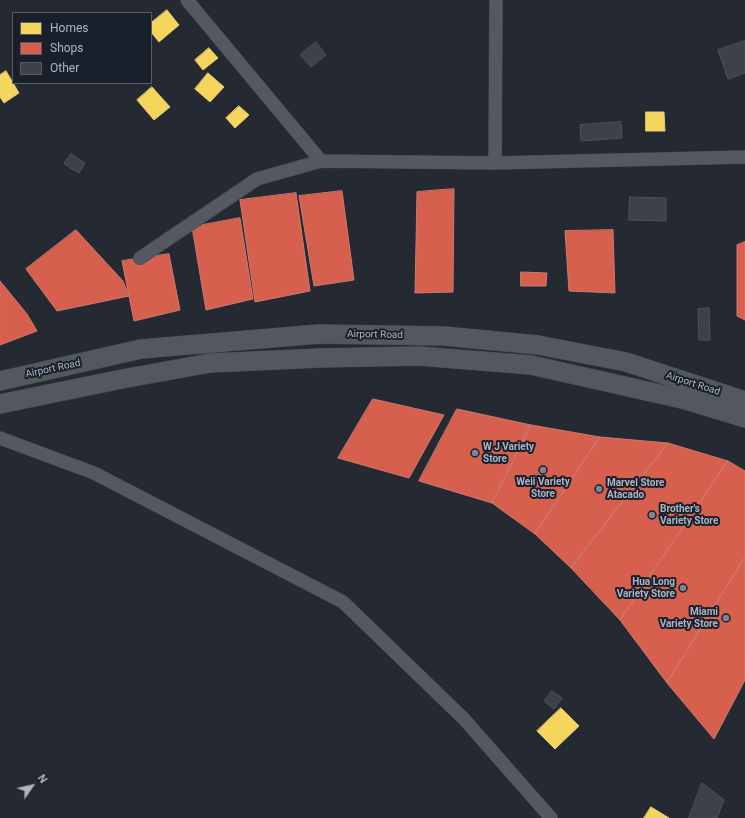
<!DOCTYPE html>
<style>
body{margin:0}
#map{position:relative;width:745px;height:818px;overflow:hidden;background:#252931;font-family:Roboto,sans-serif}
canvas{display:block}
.legend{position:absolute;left:12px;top:12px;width:140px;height:72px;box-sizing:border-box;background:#19202b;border:1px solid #545c68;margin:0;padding:5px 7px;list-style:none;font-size:12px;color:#adb5c4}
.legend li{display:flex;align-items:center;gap:8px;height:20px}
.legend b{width:20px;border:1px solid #545c68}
.north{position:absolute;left:12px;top:766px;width:40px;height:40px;-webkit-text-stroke:3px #19202b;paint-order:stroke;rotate:56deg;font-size:11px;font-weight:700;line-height:16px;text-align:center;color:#adb5c4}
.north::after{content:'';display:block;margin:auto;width:14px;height:18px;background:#adb5c4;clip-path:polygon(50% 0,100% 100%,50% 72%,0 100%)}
</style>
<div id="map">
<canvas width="745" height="818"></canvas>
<ul class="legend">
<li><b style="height:11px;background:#f6d55c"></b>Homes</li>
<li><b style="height:11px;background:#d6604d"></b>Shops</li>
<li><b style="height:11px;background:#3e4148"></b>Other</li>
</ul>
<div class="north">N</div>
</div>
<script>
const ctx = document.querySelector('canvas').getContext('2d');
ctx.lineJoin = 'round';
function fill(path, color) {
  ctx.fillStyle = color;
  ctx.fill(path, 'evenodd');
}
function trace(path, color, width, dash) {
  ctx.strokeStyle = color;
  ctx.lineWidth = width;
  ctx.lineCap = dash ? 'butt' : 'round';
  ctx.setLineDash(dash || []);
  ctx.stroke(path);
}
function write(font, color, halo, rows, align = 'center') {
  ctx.font = font + ' Roboto,sans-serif';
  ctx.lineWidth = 4;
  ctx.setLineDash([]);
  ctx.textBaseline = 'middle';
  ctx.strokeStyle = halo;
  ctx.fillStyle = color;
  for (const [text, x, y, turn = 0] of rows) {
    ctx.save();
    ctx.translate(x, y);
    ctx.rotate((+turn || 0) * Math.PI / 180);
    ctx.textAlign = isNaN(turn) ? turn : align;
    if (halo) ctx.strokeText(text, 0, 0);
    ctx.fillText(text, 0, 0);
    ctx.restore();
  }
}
const homes = new Path2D(`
 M167 10 179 25 159 42 151 32V23Z
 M209 48 218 58 203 70 195 60Z
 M6 71 19 93 4 103 0 97V75Z
 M208 73 224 87 210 102 195 89Z
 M152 87 170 107 154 120 137 100Z
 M239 106 249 115 235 128 226 118Z
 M646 112H664L665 131H646Z
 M561 708 579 726 555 749 537 731Z
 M651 807 669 818H644Z`);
fill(homes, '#f6d55c');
trace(homes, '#e0cb7b', 1);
const shops = new Path2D(`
 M454 189 453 292 415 293 417 192Z
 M342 191 354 280 314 286 299 196Z
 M296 193 310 291 255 302 240 200Z
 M240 218 253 299 206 310 192 227Z
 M76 230 123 281 129 296 57 311 26 269Z
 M613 230 615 293 569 291 565 231Z
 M745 242V320L737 316V245Z
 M169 254 180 310 134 321 122 261Z
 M521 272 547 273 546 286H521Z
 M0 281 27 314 37 331 0 345Z
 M373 399 444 415 409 478 338 458Z
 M457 409 531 425 492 503 419 481Z
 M531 425 600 437 535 534 492 503Z
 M600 437 668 443 571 568 535 534Z
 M668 443 728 461 620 620 571 568Z
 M728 461 745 471V557L667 683 620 620Z
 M745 557V680L714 739 667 683Z`);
fill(shops, '#d6604d');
trace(shops, '#ca7a71', 1);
const building = new Path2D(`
 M745 41V73L728 79 718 50Z
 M316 42 326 55 311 67 300 55Z
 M621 122 622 138 581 141 580 125Z
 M71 154 85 163 79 173 64 164Z
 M630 197 666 198V221L629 220Z
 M709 308 710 340H699L698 309Z
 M552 691 562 698 554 709 544 701Z
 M702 783 724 800 717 818H689Z`);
fill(building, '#3e4148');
trace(building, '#4c515a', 1);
const street = new Path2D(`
 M187 0 321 161 495 163 745 157
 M495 163 496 0
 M140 258 257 179 321 161
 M0 438 94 473 343 602 464 719 551 818`);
const secondary = new Path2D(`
 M0 381 141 349 319 334 444 336 538 345 626 362 745 401
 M0 404 122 379 210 363 320 358 419 356 531 365 682 399 745 418`);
trace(street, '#41444b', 14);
trace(secondary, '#41444b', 20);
trace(street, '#545860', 13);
trace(secondary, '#53575e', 19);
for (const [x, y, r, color] of [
 [475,453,4,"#7d8491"],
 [543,470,4,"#7d8491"],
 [599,489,4,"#7d8491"],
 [652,515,4,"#7d8491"],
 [683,588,4,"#7d8491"],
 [726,618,4,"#7d8491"]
]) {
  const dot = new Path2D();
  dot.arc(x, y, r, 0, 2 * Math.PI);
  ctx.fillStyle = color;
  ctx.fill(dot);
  trace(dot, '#19202b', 1.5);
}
write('10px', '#adb5c4', '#19202b', [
 ["Airport Road",375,335,1],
 ["Airport Road",53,369,-12],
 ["Airport Road",693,384,18]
]);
write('bold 10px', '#adb5c4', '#19202b', [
 ["W J Variety",483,447],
 ["Store",483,459],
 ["Weii Variety",543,482,"center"],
 ["Store",543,494,"center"],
 ["Marvel Store",607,483],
 ["Atacado",607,495],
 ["Brother's",660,509],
 ["Variety Store",660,521],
 ["Hua Long",675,582,"right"],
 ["Variety Store",675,594,"right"],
 ["Miami",718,612,"right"],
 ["Variety Store",718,624,"right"]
], 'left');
</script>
